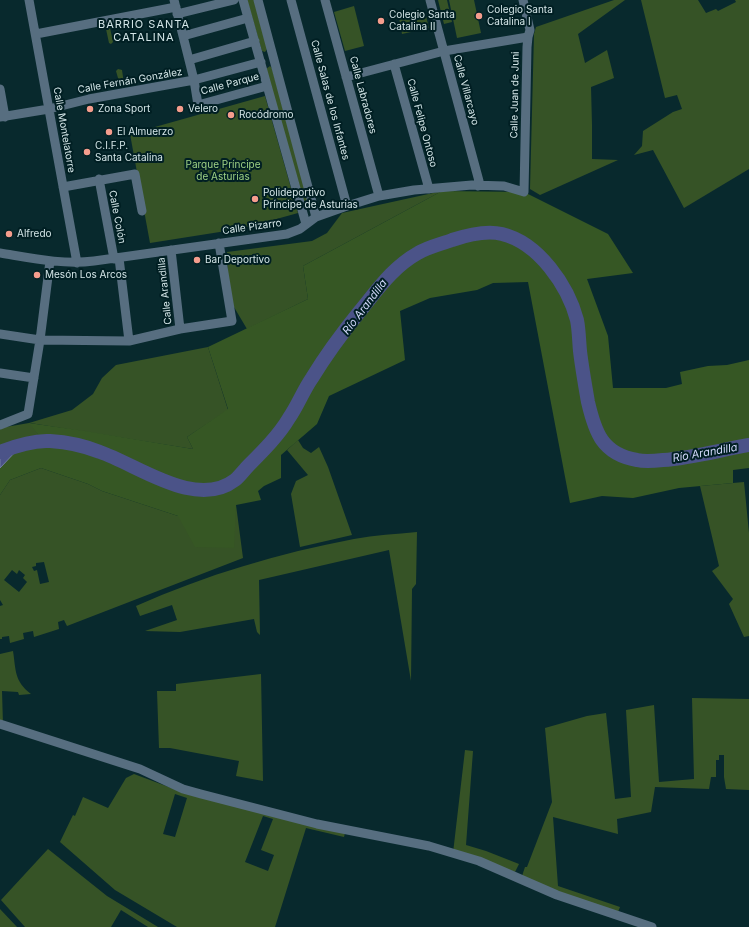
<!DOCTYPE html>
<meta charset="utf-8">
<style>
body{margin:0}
canvas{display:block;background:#08292d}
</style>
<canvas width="749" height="927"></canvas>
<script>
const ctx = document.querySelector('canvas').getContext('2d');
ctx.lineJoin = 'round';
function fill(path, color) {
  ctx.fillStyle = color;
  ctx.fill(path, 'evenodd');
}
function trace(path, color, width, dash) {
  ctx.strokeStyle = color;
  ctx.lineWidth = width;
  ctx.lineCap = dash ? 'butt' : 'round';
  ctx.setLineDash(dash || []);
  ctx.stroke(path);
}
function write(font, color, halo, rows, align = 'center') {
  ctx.font = font + ' Inter,sans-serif';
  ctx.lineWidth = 4;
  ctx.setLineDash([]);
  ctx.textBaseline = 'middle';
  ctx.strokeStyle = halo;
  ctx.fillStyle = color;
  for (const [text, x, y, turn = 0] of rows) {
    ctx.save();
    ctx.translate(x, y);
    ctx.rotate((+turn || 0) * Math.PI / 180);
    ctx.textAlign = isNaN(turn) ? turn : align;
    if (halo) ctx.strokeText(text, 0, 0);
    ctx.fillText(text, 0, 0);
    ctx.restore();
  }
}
fill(new Path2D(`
 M247 0H254L267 49 265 52 262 51Z
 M438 0H447L452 22 444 24Z
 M449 0H474L481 33 457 38Z
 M614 0H625L578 34 585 63 607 50 614 78 591 87 592 125V159L618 160 540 195 530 189 534 34 536 27Z
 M641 0H698L706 13 716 9 718 11 736 2 735 0H749V169L684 208 653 150 634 155 642 146 643 131 673 112 682 109 677 95 665 98Z
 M354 6 364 46 345 51 334 12Z
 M425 12 429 28 402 34 399 18Z
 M110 28 113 42 111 44 109 43 106 29Z
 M270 66 272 68 310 208 306 210 266 69Z
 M118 69 122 70 124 84 120 85 116 71Z
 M265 96 298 213 226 233V231L150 243 130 134Z
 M442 191 303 266 308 299 247 329 228 297 227 252 312 241 327 233 342 213Z
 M208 347 228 410 187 437 193 449 30 423 43 441 27 444 18 449 15 446 0 452V428L29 423 72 410 93 394 102 378 116 365Z
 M298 440 303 448 311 453 319 447 328 467 352 535 300 547 291 494 296 481 308 475 287 450Z
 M41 468 88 484 102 491 178 516 236 505 243 558 67 626 64 620 58 622 59 629 34 637 33 631 23 633 24 639 10 643 9 636 2 637V639H0V606L3 605 0 600V495L10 480ZM44 562 49 582 40 584 37 570 34 571 32 567 36 566V563ZM12 570 17 574 19 570 25 575 23 578 27 582 19 592 4 580Z
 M744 482 749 533V636L744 637 729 604 733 599 712 571 719 566 700 486Z
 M417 532 416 584 412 589 411 681 389 550 259 580 260 635 257 632 254 619 180 632 145 631 177 620 172 605 140 616 136 606C206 575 279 553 354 539 375 535 396 534 417 532Z
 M13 651C16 670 14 681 31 694L19 695 18 692 2 691 3 725 0 724V654Z
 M261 674 263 781 236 776 239 761 170 748H159L157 691H176V684Z
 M692 698 749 699V790L726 789 724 777V755H719V760H716V777H711L709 789 655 787 651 812 617 819 618 834 553 817 558 886 620 907 618 912 557 892 522 876 525 867H527L552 802 545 728 587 716 606 713 615 799 631 797 626 710 654 705 659 782 694 779Z
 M465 750 473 751 466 845 486 851 519 864 515 872 453 853Z
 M134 774 182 792 345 833 344 837 306 828 275 927H177L115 890 60 842 73 815 75 816 83 797 108 808 126 778ZM175 794 187 798 175 837 163 834ZM263 816 273 819 261 850 274 855 268 871 245 862Z
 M48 849 107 896 158 927H148L121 910 111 927H25L1 900Z
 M0 909 17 927H0Z`), '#365326');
fill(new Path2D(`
 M442 191 524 192 608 234 633 273 587 279 608 336 613 388H666L682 384 680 372 708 366 727 365 749 360V468L733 470V483L679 488 633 498 602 496 570 503 528 282 493 283 477 290 430 298 400 311 405 360 329 396 317 424 281 455V478L264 486 258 491 261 500 236 505 234 548 195 547 178 516 102 491 88 484 41 468 10 480 0 495V468C16 450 18 445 43 441L29 423 85 431 193 449 187 437 228 409 208 347 308 299 303 266Z`), '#365724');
const water = new Path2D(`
 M16 446 18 449 0 468V452Z`);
fill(water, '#4b5388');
trace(water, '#747fa4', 1);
trace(new Path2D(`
 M0 452C15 446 34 440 50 441 67 442 85 446 100 452 138 465 196 510 235 480 240 476 244 470 249 465 263 451 279 435 289 418 298 405 303 391 312 378 326 355 343 332 360 311 378 289 393 267 418 253 428 247 441 244 452 240 467 235 486 230 502 234 539 243 568 286 577 320 579 330 579 341 580 351 582 368 585 385 588 402 595 432 602 454 637 460 645 462 654 461 663 460 692 458 720 450 749 445`), '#4b5388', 14);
trace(new Path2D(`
 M29 0 77 263
 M174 0 194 80 198 105 267 86
 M243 0 306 224
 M258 0 316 217
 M291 0 347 206
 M325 0 379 196
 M430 0 479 181 478 186
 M177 14 234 0
 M36 34 176 7
 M183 36 248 18
 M189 60 255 41
 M394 64 429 189
 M346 77 444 51 528 37
 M0 89 5 117
 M0 117 49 109 89 99 194 80 261 62
 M99 179 114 259
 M63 187 135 174 142 211
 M171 250 180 329
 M0 253C31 258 63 265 94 261L287 234 300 229 316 217 347 206 379 196 414 190 472 185 504 186 524 192 527 47 528 37 530 30 523 0
 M119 258 129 341
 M0 334 40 340 50 261
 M0 373 34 378
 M0 425 28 414 40 340 129 341 180 329 232 321 219 243
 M0 724 140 769 183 789 201 794 317 824 429 846 479 861 557 895 652 927`), '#576e80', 9);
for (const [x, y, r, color] of [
 [479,16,4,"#f59d8d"],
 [381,21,4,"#f59d8d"],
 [90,109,4,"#f59d8d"],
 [180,109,4,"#f59d8d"],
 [231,115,4,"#f59d8d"],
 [109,132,4,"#f59d8d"],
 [87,152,4,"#f59d8d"],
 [255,199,4,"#f59d8d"],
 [9,234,4,"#f59d8d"],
 [197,260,4,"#f59d8d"],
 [37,275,4,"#f59d8d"]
]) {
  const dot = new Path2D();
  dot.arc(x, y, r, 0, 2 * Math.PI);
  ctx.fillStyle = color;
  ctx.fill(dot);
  trace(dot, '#001f23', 1.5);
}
write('10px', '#d3e5e7', '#001f23', [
 ["Colegio Santa",487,10],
 ["Catalina I",487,22],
 ["Colegio Santa",389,15],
 ["Catalina II",389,27],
 ["Zona Sport",98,109],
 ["Velero",188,109],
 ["Rocódromo",239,115],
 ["El Almuerzo",117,132],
 ["C.I.F.P.",95,146],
 ["Santa Catalina",95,158],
 ["Polideportivo",263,193],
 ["Príncipe de Asturias",263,205],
 ["Alfredo",17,234],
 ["Bar Deportivo",205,260],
 ["Mesón Los Arcos",45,275]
], 'left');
write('10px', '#d3e5e7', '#001f23', [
 ["Calle Fernán González",130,81,-10],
 ["Calle Parque",230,84,-15],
 ["Calle Villarcayo",466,90,75],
 ["Calle Labradores",363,95,75],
 ["Calle Juan de Juni",515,95,-89],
 ["Calle Salas de los Infantes",330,100,75],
 ["Calle Felipe Ontoso",422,123,75],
 ["Calle Montelatorre",64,130,80],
 ["Calle Colón",117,217,79],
 ["Calle Pizarro",252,227,-8],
 ["Calle Arandilla",165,291,-96]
]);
write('10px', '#9ed184', '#001f23', [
 ["Parque Príncipe",223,165],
 ["de Asturias",223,177]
]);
ctx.letterSpacing = '1px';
write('11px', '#d3e5e7', '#001f23', [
 ["BARRIO SANTA",144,25],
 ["CATALINA",144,38]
]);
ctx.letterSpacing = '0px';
write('italic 11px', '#d0d7f9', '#001f23', [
 ["Río Arandilla",365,307,-53],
 ["Río Arandilla",705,453,-10]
]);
</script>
